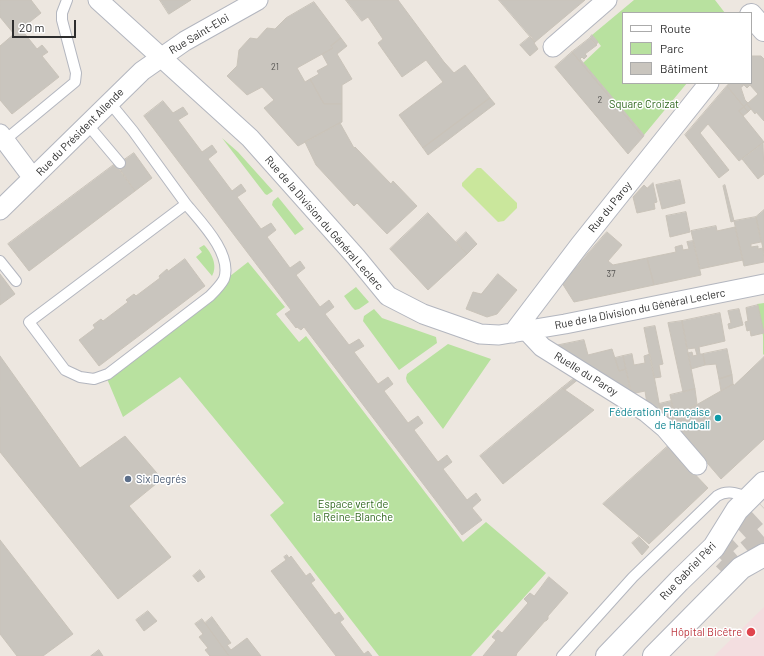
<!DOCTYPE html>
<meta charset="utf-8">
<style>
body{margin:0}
#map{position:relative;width:764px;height:656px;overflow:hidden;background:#ede7e0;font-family:Barlow,sans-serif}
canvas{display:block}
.legend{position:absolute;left:622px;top:12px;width:130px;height:72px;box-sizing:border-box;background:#fff;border:1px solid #ababab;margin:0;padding:5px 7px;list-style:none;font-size:12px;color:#2d2d2d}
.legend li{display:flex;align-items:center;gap:8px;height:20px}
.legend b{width:20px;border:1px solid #ababab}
.scale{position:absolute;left:12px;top:20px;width:64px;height:18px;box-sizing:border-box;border:2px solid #2d2d2d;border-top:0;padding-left:5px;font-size:12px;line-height:14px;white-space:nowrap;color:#2d2d2d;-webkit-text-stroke:3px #fff;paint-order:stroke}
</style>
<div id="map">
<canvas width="764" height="656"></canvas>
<ul class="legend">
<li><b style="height:5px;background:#fff"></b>Route</li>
<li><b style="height:11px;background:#b8e19f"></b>Parc</li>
<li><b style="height:11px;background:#c9c5be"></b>Bâtiment</li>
</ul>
<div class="scale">20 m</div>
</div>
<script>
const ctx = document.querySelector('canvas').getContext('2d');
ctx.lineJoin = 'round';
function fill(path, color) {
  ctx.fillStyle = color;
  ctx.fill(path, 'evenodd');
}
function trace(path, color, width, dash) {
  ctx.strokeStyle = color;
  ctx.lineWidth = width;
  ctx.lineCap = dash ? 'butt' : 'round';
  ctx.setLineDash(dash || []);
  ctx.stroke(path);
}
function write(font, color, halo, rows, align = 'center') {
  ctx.font = font + ' Barlow,sans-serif';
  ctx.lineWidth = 3;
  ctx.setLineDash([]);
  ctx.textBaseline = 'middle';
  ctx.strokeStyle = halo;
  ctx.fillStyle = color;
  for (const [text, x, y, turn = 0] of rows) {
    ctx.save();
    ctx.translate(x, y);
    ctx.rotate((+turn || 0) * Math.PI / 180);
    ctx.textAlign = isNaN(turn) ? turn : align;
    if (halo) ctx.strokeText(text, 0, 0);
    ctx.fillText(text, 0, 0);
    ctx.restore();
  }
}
fill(new Path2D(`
 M764 607V656H714Z`), '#f3dee0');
fill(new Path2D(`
 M634 0H715L725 13H623V83H687L644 135 583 63 601 46 592 35Z
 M222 138 238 152 273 191 267 195 265 194Z
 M278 197 304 229 295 235 272 205 273 201Z
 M204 245C212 253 218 266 212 276L196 257 202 252 199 248Z
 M248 262 285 307 276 314 299 342 306 336 463 542 486 522 546 573 471 656H379L270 515 284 503 180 377 123 417 105 374Z
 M356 287 369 302 359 309 355 310 352 307 344 296Z
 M764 303V354L763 355V336L757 304Z
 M374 309 382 318 436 337 437 343 399 370 363 321 364 316Z
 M448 344 491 359 443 429 407 382 406 378 407 374Z`), '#b8e19f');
fill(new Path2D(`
 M477 168H481L517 203V208L504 221 498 222 462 186V183Z`), '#cae79c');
const building = new Path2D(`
 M0 0H31L41 13 21 29 37 49 42 45 48 52 42 56 59 77 12 114 0 100V46L14 34 0 17Z
 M160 0H191L169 14Z
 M346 0H398L444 62 454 73 465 65 490 98 423 148 399 115 443 82 426 60 402 77 378 43 383 39 368 17 362 21Z
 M499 0H585L535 42Z
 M314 2 341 38 331 46 333 48 297 68 305 82 310 79 324 104H342V122L298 146 264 108 274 100 262 87 247 95 227 76 237 66 239 50 250 38 257 39 267 28 275 29 286 18Z
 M592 35 598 42 596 45 590 38Z
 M531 36 535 42 534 43 538 49 530 56 520 45Z
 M341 38 347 46 337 54 352 79 342 85V104H324L310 79 319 74 317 71 328 65 322 54 333 48 331 46Z
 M590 38 597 45 585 54 587 56 584 59 582 57 580 59 644 135 643 137 572 52Z
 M572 52 643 137 628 154 555 67Z
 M752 56H761L764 59V121L756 112 755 114 747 104 744 107 727 86 729 83H751V57ZM744 85 747 88 750 85 758 94 748 103 745 100 741 88Z
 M727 86 744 107 739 111 764 142 739 161 708 124 700 133 729 170 719 178 685 135Z
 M490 98 495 104 428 155 423 148Z
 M163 101 173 113 183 107 188 114 178 120 202 152 212 145 217 152 208 159 232 191 241 184 246 191 237 197 261 229 271 223 276 230 267 237 290 268 300 261 305 268 296 275 320 307 329 300 334 307 325 314 349 345 359 339 364 346 354 352 378 384 388 377 393 384 384 391 408 423 418 416 423 423 414 430 438 462 447 455 452 462 443 469 467 500 476 493 481 500 472 508 482 520 462 535 304 327 301 330 297 327 296 328 285 314 291 310 144 116Z
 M747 104 751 109 748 112 744 107Z
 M744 107 748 112 743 116 739 111Z
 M340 123 354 148 355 147 391 184 393 181 417 206 387 234 357 203 354 206 316 165 305 142Z
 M763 143 764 174 758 179 742 159Z
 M134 153 152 178 135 191 117 165Z
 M115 164 135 191 29 271 8 244Z
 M680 180 685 203 662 209 656 185Z
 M653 183 657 202 654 203 655 209 637 213 633 197 644 185 647 188Z
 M725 185 734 221 731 222 723 186Z
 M764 210V253L756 217Z
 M686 212 690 232 670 237 666 216Z
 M428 213 467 254 428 290 390 249Z
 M756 217 761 242 751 244V247L758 246V249L763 248 764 262 744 266 734 221Z
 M716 226 717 231 735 227 743 260 700 269 691 231Z
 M466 232 477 244 467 254 456 242Z
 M607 232 622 245 608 261 613 265 647 258 654 285 574 302 562 283Z
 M693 241 701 275 654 285 647 258 676 252 675 247 682 245 683 250 689 249 687 242Z
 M185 259 205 286 99 366 79 340 95 328 93 325 101 319 103 321 128 302 126 300 134 294 136 296 160 278 159 276 167 269 168 271Z
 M0 274 15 294 0 305Z
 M498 274 517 290 497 314 487 317 466 309 473 292 481 294Z
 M758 305 764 333 751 336 750 330 747 331 745 322 748 321 746 308Z
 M739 309 743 325 729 329 728 324 731 323 728 311Z
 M720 313 725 341 699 347 700 354H703L705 365 691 369 688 353 692 352 693 356 697 355 695 348 687 349 682 321Z
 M682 321 695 389 683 392 668 323Z
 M655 326 663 364 659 365 661 377 654 378 644 328Z
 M584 340 588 355 612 349 619 371 626 369 632 396 554 346Z
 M727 349 732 375 719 379 716 364 705 365 703 354Z
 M632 354 634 365 645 363 644 356 650 354 660 408 658 412 647 404 645 391 631 394 623 356Z
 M0 356 80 468 125 436 162 479 129 506 171 557 118 599 0 452Z
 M623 356 626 369 619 371 615 358Z
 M764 357V439L721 479 670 420 733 384 734 385Z
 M732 375 733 384 721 391 719 379Z
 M577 376 580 378 565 390 562 388Z
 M562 388 594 410 503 484 480 456Z
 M695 389 697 404 675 417 670 395Z
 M671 401 675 417 670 420 658 412 660 408 659 404Z
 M668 446 708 488 649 544 603 504Z
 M639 537 649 547 642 555 632 543Z
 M0 540 73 634 43 656H17L0 634Z
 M287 555 289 558 291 556 306 576 310 573 315 580 311 583 335 615 339 612 344 619 340 622 364 654 368 651 372 656H336L271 571 286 560 284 557Z
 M200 570 205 577 198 582 193 576Z
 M549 577 568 593 548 616V619L546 621H545L517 653 516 656H483L496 640 492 637 498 630 502 633 528 603 524 599 530 593 534 596Z
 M148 611 157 621 144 631 136 620Z
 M212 617 231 643 227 645 231 650 247 638 261 656H229L205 623Z
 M202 619 205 623 229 656H210L205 650 208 648 199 637 203 634 195 624Z
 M99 650 103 656H91Z`);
fill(building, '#c9c5be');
trace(building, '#c9c3b9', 1);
trace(new Path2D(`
 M715 553 764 508
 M724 574 737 560 764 537`), '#c7c2bc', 22, [22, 11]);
const lane = new Path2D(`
 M110 103 133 131 186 204 29 322 65 370 80 377 94 379 108 374 210 296C215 291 221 285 224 279 233 254 200 221 186 204
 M88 125 120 163
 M5 140 75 82 76 73 62 20V13L67 0
 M0 261 16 281
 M562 656 633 577 717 496C728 489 737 494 749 497`);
const street = new Path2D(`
 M98 0 250 138 356 257 388 296 423 314 480 334 499 335 565 324 764 284
 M553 47 607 0
 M0 134 33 178
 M0 210 142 71 185 41 258 0
 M527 331 542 347 646 412 665 428 697 465
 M513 333 579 246 709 83`);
const secondary = new Path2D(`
 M751 15 764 30
 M607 656 679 581 714 547 737 510 764 483
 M654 656 741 568 764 555`);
trace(lane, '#b3b6bf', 12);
trace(street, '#b3b6bf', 21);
trace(secondary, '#b3b6bf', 24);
trace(lane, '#fff', 10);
trace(street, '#fff', 19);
trace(secondary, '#fff', 22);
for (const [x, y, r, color] of [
 [718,418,4,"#0f9aa8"],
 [128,479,4,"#5c6f8a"],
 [751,632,5,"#e0444e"]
]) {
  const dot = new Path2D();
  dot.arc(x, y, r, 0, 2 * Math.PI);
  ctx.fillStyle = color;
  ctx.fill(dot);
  trace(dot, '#fff', 1.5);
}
write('9px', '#545351', null, [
 ["21",275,67],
 ["2",600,100],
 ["37",611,274]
]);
write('11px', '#2d2d2d', '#fff', [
 ["Rue Saint-Eloi",199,34,-31],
 ["Rue du Président Allende",80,132,-45],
 ["Rue du Paroy",610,207,-51],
 ["Rue de la Division du Général Leclerc",324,223,49],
 ["Rue de la Division du Général Leclerc",640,309,-11],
 ["Ruelle du Paroy",586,374,32],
 ["Rue Gabriel Péri",688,571,-46]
]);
write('11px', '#30681f', '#fff', [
 ["Square Croizat",644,104],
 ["Espace vert de",353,504],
 ["la Reine-Blanche",353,517]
]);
write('11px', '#0d838f', '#fff', [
 ["Fédération Française",710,412],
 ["de Handball",710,425]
], 'right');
write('11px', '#4e5e75', '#fff', [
 ["Six Degrés",136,479]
], 'left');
write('11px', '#be3a42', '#fff', [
 ["Hôpital Bicêtre",742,632]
], 'right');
</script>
